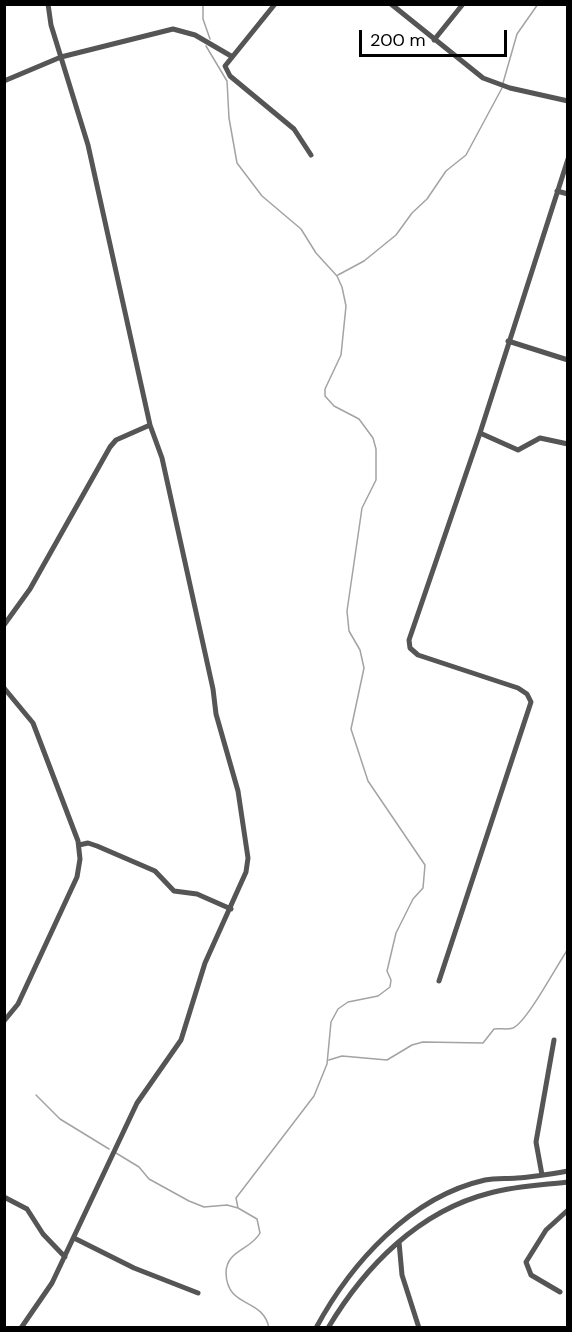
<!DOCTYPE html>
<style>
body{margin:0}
#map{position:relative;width:572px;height:1332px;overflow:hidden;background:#fff;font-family:"DM Sans",sans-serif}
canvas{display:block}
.frame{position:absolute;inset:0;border:6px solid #000;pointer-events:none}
.scale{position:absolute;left:359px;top:30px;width:148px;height:27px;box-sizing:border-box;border:3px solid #000;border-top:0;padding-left:8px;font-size:18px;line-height:21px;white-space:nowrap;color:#000;-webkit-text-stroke:4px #fff;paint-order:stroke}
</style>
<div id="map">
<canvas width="572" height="1332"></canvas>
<div class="frame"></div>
<div class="scale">200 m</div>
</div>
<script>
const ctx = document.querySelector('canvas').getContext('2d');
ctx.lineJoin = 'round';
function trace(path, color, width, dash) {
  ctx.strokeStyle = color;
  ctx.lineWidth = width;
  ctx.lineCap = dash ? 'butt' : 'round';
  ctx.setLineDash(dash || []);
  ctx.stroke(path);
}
trace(new Path2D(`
 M203 4V19L210 39
 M206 46 227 81 229 118 237 163 262 196 301 229 316 253 337 276 342 287 346 306 341 355 325 389V396L334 406 359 419 373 438 376 449V480L362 508 347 611 349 631 360 650 364 668 351 729 368 781 425 865 423 888 413 899 396 933 387 971 391 980 390 987 378 996 348 1002 338 1009 331 1022 327 1064 314 1096 236 1198 238 1208 257 1219 260 1233C251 1250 226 1250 226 1273 227 1309 263 1297 269 1328
 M503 83 517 34 538 4
 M338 275 364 261 396 235 412 213 427 199 446 171 466 155 502 88
 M329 1060 342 1056 387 1060 412 1045 423 1042 483 1043 494 1029C500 1028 507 1030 513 1028 527 1022 557 965 568 949
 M36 1095 60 1119 109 1149
 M116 1153 139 1167 149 1179 189 1201 204 1207 227 1205 238 1208`), '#a3a3a3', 1.5);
trace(new Path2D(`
 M275 4 225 66 230 76 294 129 311 155
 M391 4 483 78 510 88 568 101
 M434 40 463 4
 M4 81 61 57 173 29 195 35 231 56
 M557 191 568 194
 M508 341 568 360
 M480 433 518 450 540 438 568 444
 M4 625 30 589 110 447 116 440 150 425
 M4 688 33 723 78 841 80 859 77 877 18 1004 4 1021
 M79 845 88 843 97 846 155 871 174 891 197 894 231 909
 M439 981 531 702 527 694 518 688 418 655 410 648 409 640 480 433 568 159
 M542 1175 536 1142 554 1040
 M4 1197 27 1209 43 1234 65 1257
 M74 1238 134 1268 198 1293
 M399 1242 402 1275 419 1328
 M560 1292 531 1275 526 1262 546 1230 568 1210
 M21 1328 52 1283 137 1103 181 1040 205 963 246 872 248 858 238 791 216 714 213 689 162 458 150 425 88 145 51 25 48 4
 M316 1328C351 1263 410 1197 485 1180 496 1178 507 1179 517 1178 534 1177 551 1174 568 1171
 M328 1328C365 1266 419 1211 490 1193 515 1186 542 1185 568 1182`), '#555', 5);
</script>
